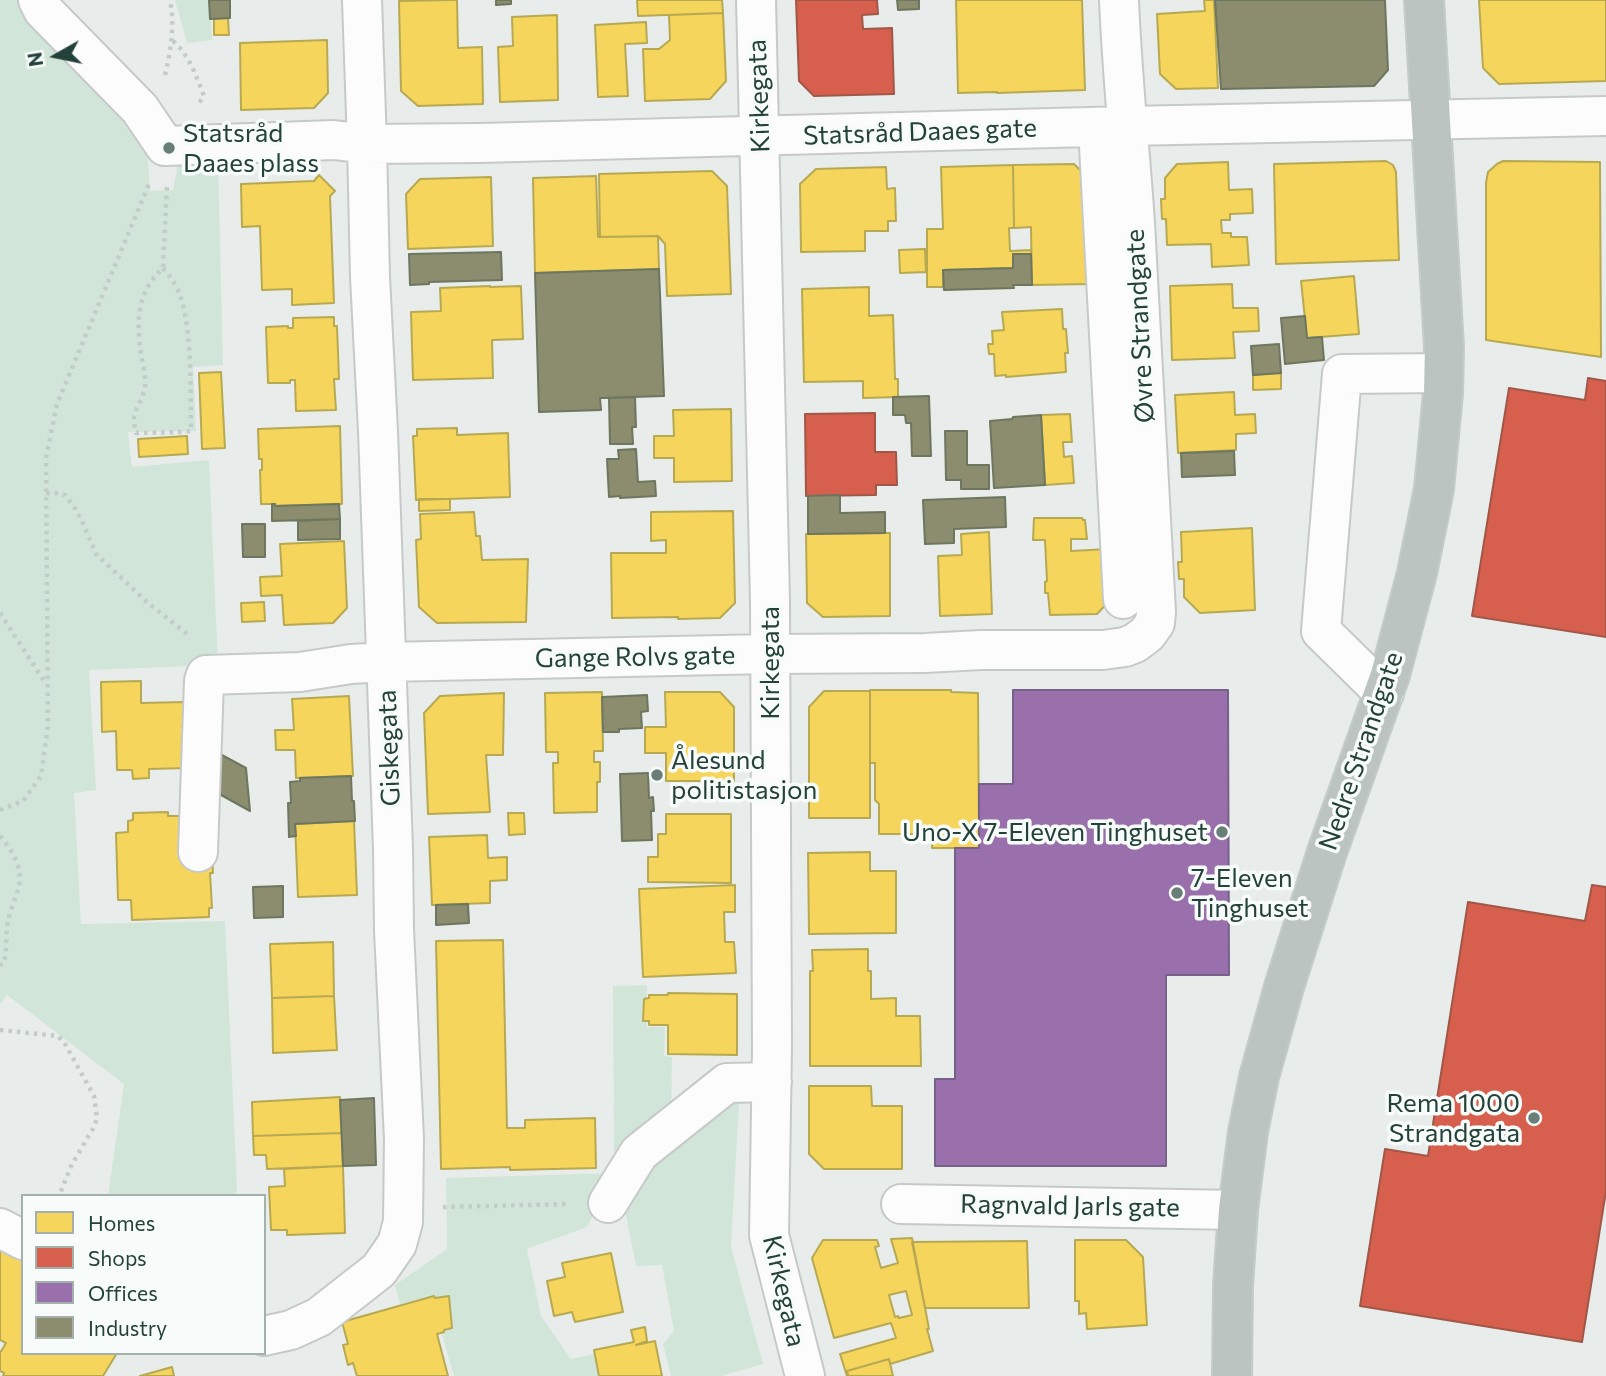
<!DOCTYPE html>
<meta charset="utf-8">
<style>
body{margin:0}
#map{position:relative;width:1606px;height:1376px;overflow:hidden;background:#e8edeb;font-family:Commissioner,sans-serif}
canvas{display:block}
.legend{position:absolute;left:21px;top:1194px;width:245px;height:161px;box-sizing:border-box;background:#f7fbf9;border:2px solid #a3b1ad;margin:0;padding:9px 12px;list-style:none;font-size:21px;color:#24423a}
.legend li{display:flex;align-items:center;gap:14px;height:35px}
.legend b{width:35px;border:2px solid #a3b1ad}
.north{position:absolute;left:21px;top:21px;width:70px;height:70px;-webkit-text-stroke:5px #f7fbf9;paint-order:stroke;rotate:261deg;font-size:19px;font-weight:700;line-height:28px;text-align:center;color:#24423a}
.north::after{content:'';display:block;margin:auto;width:24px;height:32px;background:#24423a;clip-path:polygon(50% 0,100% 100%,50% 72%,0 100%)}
</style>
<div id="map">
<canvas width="1606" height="1376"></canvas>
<ul class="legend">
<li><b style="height:19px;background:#f6d55c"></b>Homes</li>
<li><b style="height:19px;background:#d6604d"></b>Shops</li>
<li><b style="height:19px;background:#9970ab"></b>Offices</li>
<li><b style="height:19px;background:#8c8c6e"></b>Industry</li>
</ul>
<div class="north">N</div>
</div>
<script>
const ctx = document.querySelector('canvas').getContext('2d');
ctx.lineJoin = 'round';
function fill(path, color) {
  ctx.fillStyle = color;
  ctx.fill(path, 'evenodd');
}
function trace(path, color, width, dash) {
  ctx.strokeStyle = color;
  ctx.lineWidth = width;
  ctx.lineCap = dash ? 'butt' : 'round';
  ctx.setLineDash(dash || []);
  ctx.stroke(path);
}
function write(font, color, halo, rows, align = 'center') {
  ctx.font = font + ' Commissioner,sans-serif';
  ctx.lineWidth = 7;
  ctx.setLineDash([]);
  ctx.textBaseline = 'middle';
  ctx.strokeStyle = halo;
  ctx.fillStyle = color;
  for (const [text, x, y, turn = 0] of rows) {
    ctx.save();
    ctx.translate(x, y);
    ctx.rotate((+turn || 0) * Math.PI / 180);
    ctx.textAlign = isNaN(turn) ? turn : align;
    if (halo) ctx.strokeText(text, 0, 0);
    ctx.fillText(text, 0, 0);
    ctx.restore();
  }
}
fill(new Path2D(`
 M0 0H24L131 115 147 147 150 191 173 190 178 164 218 162 223 365 193 367 196 431 128 432 132 467 209 460 218 665 89 670 96 790 74 793 81 924 225 921 237 1189 235 1196H108L124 1084 7 995 0 1004Z
 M175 0H210L212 40 187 43Z
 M647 985V1027H665L664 1056 672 1057 671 1115 614 1158 613 986Z
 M725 1103 739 1104 731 1247 763 1364 721 1376H671L663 1344 674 1331 662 1265 636 1266 623 1200 644 1159Z
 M615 1173 587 1227 527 1249 541 1316 571 1359 595 1354 601 1376H454L431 1296 400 1304 395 1285 447 1249 446 1178Z`), '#d1e6d8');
const homes = new Path2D(`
 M452 0H457L458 48 482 47 483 104 418 106 401 91 399 1Z
 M637 0H722L723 13 638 16Z
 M956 0H1082L1085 90 997 93V92L958 93Z
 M1204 0H1214L1218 88 1176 89 1160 74 1157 14 1205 11Z
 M1479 0H1606V81L1499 84 1483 68Z
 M723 13 726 81 710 99 645 101 643 49H659L670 40 669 15Z
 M557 15 558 100 500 102 498 47 513 46 512 17Z
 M228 18 229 35H214V19Z
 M646 22 647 43 625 44 628 96 598 97 595 25Z
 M327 40 328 93 314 108 241 110 240 43Z
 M1386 161 1393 165 1396 172 1399 260 1276 264 1274 164Z
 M1503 161 1600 162 1601 357 1486 340V183L1488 172 1497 164Z
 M1228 162 1229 190 1252 189 1253 213 1230 214V220H1221L1222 233H1231V237H1247L1249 265 1212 267 1211 244 1167 245 1166 219H1162L1161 199H1165V178L1177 164Z
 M1074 164 1090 180 1092 284 1032 285 1031 227 1014 228 1013 165Z
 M1013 165 1014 228H1009L1010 251 1031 250V254H1013V268L943 270V287H927V229H943L941 167Z
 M886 167 887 189 895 188 896 221H888V231H865V251L801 252 800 184 816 169Z
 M712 171 727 186 731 294 667 296 665 244 658 236 600 237 599 174Z
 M319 175 335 191 330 196 334 303 292 305V289L262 290 260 226 242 227 241 184 314 181Z
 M596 176 598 237 658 236 659 269 535 273 533 178Z
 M491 177 493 246 408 249 406 194 420 179Z
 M925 249 926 272 900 273 899 250Z
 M1354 276 1359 334 1307 338 1301 281Z
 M1232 284 1233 308H1258L1259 331 1233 332 1235 358 1172 360 1170 286Z
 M490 286V287L521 286 523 339 492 340 493 378 413 380 411 312 441 311 440 288Z
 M869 287V316L893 315 895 379H898V397L863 398V381L804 382 802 289Z
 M1062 309 1063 329H1066L1068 353H1065L1066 372 1006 377V375L995 376 994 354H989L988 344H993L992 331 1004 330 1002 312Z
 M334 317V326H337L339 379H334L336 410 296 411 295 380H290V383H268L266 327 288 326V328H293V318Z
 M221 372 225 448 202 449 199 373Z
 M1281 373V389L1253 390V375Z
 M1234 392 1235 415 1255 414 1256 433 1236 434V450L1178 453 1175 395Z
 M731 409 732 481 674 482V458H654V436H674L673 410Z
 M1070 414 1072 442H1063L1064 457 1072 456 1074 483 1045 485 1041 415Z
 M340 426 342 504 275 506V504H261L260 470H262V459H259L258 429Z
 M457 428V435L508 433 510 497 416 500 413 436H417V429Z
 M187 436 188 454 139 457 138 439Z
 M419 499H450V510L419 511Z
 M733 511 735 603 720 618 678 619V617L612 618 611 553H666V540L651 541V512Z
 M474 512 476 536H480L482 560 528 559 526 622 437 623 419 607 416 540 421 539 420 514Z
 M1034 518H1082L1083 520H1085L1087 539H1071V551L1109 549 1112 598 1097 614 1050 615 1048 593H1045V582L1047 581 1045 540H1033Z
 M1252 528 1255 610 1200 613 1184 597V579H1179L1178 562H1182L1181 532Z
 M989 532 992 614 940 616 938 556 962 555 961 534Z
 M885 533H890V616L823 617 807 603 806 534Z
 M344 541 347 608 333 623 284 625 282 595 261 596 260 577 282 576 280 544Z
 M264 602 265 621 242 622 241 603Z
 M141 681V703L185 702 187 768 149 769V778L133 779 132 770H117L116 731 102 732 101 682Z
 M870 690H951V692L978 693 979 848H932V834H879V804L875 800V763H870Z
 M824 691H870V818H809V707Z
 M602 692 603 751H594V762H600V782H597V812L554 813 553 763H558V752H546L545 693Z
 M665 692H720L734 707V781H666V753H645V727H666Z
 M504 693 503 755H486L490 812 428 814 424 713 440 696Z
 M349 696 353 776 296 778 295 750H276L275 730H294L292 699Z
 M168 812V816H188L212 855 213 873H210L212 908H209V917L132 920 131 900H118L116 833 128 832V821L133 820V813Z
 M508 813H524L525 834 509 835Z
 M666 814H731V883L648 882V857H658V834H666Z
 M354 821 357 895 298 897 295 824Z
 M487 835 488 858 507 857V880L490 881V903L432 905 429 837Z
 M870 852V871H896V933L809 934 808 853Z
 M735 885V912H724L725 942H734L736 973 643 977 639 889Z
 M503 940 507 1128H525V1120L595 1118 596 1168 510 1170V1167L441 1169 436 941Z
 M333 942 334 996 272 998 270 944Z
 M868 949V971H871V999L896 998V1016H920L921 1066H810V971H813L812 950Z
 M668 993 737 994V1055L668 1054V1025H649V1021H643L644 999 649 998V995H668Z
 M334 996 337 1050 273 1053 272 998Z
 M809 1086H871L872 1106H902V1169H824L809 1154Z
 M340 1097 342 1133 253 1136 252 1102Z
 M342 1133 343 1166 267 1169 266 1155H254L253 1136Z
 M343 1166 345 1233 287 1235V1230H271L269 1187 285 1186 284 1169Z
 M912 1238 929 1329H927L933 1351 890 1364 889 1359 847 1371 848 1375 847 1376 840 1354 896 1338 891 1323 834 1338 812 1258 823 1240H877L879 1246 875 1247 881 1268 898 1263 891 1239ZM906 1291 912 1315 899 1318 898 1316 895 1317 889 1295Z
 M0 1239 23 1252V1353H117L103 1376H3L4 1373 0 1371V1353L6 1343 0 1340Z
 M1075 1240H1126L1143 1257 1147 1325 1087 1329 1086 1313 1079 1314V1301H1075Z
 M1027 1241 1029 1308H925L912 1242Z
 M611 1253 623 1312 575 1322 572 1312 554 1316 547 1281 565 1277 562 1263Z
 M434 1296 435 1298 449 1296 452 1328 444 1330V1332L437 1334 448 1376H357L353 1363 348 1365 343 1345 348 1344 342 1322Z
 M645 1327 647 1341 636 1345 655 1341 662 1376H599L594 1350 634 1342 631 1330Z
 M889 1359 893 1376H848L847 1371Z
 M172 1367 174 1376H140Z`);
fill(homes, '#f6d55c');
trace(homes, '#b7a952', 2);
const shops = new Path2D(`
 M796 0H877L878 14 862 15 863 29 892 28 894 94 814 96 799 81Z
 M1588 378 1606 381V637L1472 616 1509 388 1585 400Z
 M875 413V452H896L897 485H876V495L806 496 805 414Z
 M1592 885 1606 887V1191L1582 1342 1360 1306 1385 1149 1428 1156 1468 902 1585 921Z`);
fill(shops, '#d6604d');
trace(shops, '#a15747', 2);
const offices = new Path2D(`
 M1013 690H1228L1229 975H1166V1166H935V1079H955V848H979V784H1013Z`);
fill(offices, '#9970ab');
trace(offices, '#766289', 2);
const industry = new Path2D(`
 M209 0H230V18L210 19Z
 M496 0H511V4L496 5Z
 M897 0H919V9L898 10Z
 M1215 0H1385L1388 70 1374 86 1221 89Z
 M501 252 502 280 429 282V284L410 285 409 254Z
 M1013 254H1031L1032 285H1013L1014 288 944 290 943 270 1013 268Z
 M659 269 664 396 600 398 601 410 539 412 535 273Z
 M1305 316 1307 338 1322 337 1324 360 1285 364 1281 318Z
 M1279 344 1281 373 1253 375 1251 346Z
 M929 396 931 456H912L911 423H906L905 415H893V397Z
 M635 397 636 427H632L633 444H610L609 398Z
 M1041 415 1045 485 994 488 990 421 1012 419 1013 417Z
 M945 431H967V465H989V489H961V480H946Z
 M636 449 638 482 655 481 656 496 620 498V496L609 497 607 459H619L618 450Z
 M1234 451 1235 475 1182 477 1181 453Z
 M840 495V513L885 512V533L808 534V496Z
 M1005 497 1006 527 954 529V543L925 544 923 500Z
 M272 504H275V506L339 504 340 519 272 521Z
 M340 519V539L298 540V521Z
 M242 524H265V557H243Z
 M647 695 648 711 641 712 642 728 619 729V732H603L602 697Z
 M220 754 246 768 250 811 212 790 221 774 212 769Z
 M648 773 649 798 653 797 654 811H651L652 840 622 841 620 774Z
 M351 776 352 801H354L355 821 295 824 296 836 289 837 288 803H291L290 782 300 781V778Z
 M283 886V917L254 918 253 887Z
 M468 904 469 923 436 925V905Z
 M374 1098 376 1165 343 1166 340 1100Z`);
fill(industry, '#8c8c6e');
trace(industry, '#6d765e', 2);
const minor = new Path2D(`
 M38 0 43 10 140 109 165 146 334 140 367 144 480 143 1128 126 1606 116
 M756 0 770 601 772 1048 769 1235 805 1376
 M1098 127 1123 599
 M1384 693 1321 631 1342 374 1443 373
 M198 852 204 681 206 675 300 672 351 664 385 662 770 654 925 653 981 650H1103L1125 647 1135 643 1147 634 1155 623 1156 612C1149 483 1143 353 1135 223 1130 149 1122 75 1119 0
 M608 1203 639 1153 727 1083 772 1082
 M901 1204 1238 1210
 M0 1228 23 1240
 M264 1336 291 1330 319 1317 379 1270 397 1244 403 1222 404 1139 394 930 393 849 378 431 370 277 367 144 362 0`);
const highway = new Path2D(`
 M1232 1376 1233 1286 1238 1210 1248 1132 1259 1077 1284 987 1327 852 1390 675 1417 573 1434 489 1443 393 1444 347 1424 0`);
trace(minor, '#c5cac8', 42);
trace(highway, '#c3ccc9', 42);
trace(new Path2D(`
 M173 41C190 56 196 76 204 96L199 103
 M165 75C171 49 175 26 170 0
 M163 268C166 272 170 276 173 281 194 313 190 391 191 431L183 432 136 433C135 428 133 421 134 417 136 406 144 398 145 386 146 376 143 364 141 354 136 321 137 292 163 268L167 185
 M46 493H59L65 495 74 507 82 521 96 554 148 603 191 637
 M0 613 46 684
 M0 810 23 801 41 776 48 725 46 458 57 404 149 184
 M0 836C13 851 24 869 18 890 15 900 10 910 8 921 5 935 8 950 3 964L0 965
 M0 1030 58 1036 64 1042 94 1096 97 1118 94 1127 72 1164 59 1196
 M443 1207 570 1204`), '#c3ccca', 4.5, [3.5, 5]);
trace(minor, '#fcfcfc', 38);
trace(highway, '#bcc4c2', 38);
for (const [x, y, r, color] of [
 [169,148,7,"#697e78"],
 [657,775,7,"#697e78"],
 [1222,832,7,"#697e78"],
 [1177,893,7,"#697e78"],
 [1534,1118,7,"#697e78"]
]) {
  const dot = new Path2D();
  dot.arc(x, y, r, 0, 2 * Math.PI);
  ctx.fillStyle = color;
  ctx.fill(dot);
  trace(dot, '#f7fbf9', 2.5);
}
write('26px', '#24423a', '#f7fbf9', [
 ["Kirkegata",759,96,-92],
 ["Statsråd Daaes gate",920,132,-2],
 ["Øvre Strandgate",1140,326,-93],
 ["Gange Rolvs gate",635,657,-1],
 ["Kirkegata",770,663,-90],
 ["Giskegata",389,748,-92],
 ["Nedre Strandgate",1361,751,-71],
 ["Ragnvald Jarls gate",1070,1206,1],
 ["Kirkegata",784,1291,77]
]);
write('26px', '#24423a', '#f7fbf9', [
 ["Statsråd",183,133],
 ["Daaes plass",183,163],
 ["Ålesund",671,760],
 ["politistasjon",671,790],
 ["Uno-X 7-Eleven Tinghuset",1208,832,"right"],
 ["7-Eleven",1191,878],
 ["Tinghuset",1191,908],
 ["Rema 1000",1520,1103,"right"],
 ["Strandgata",1520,1133,"right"]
], 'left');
</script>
